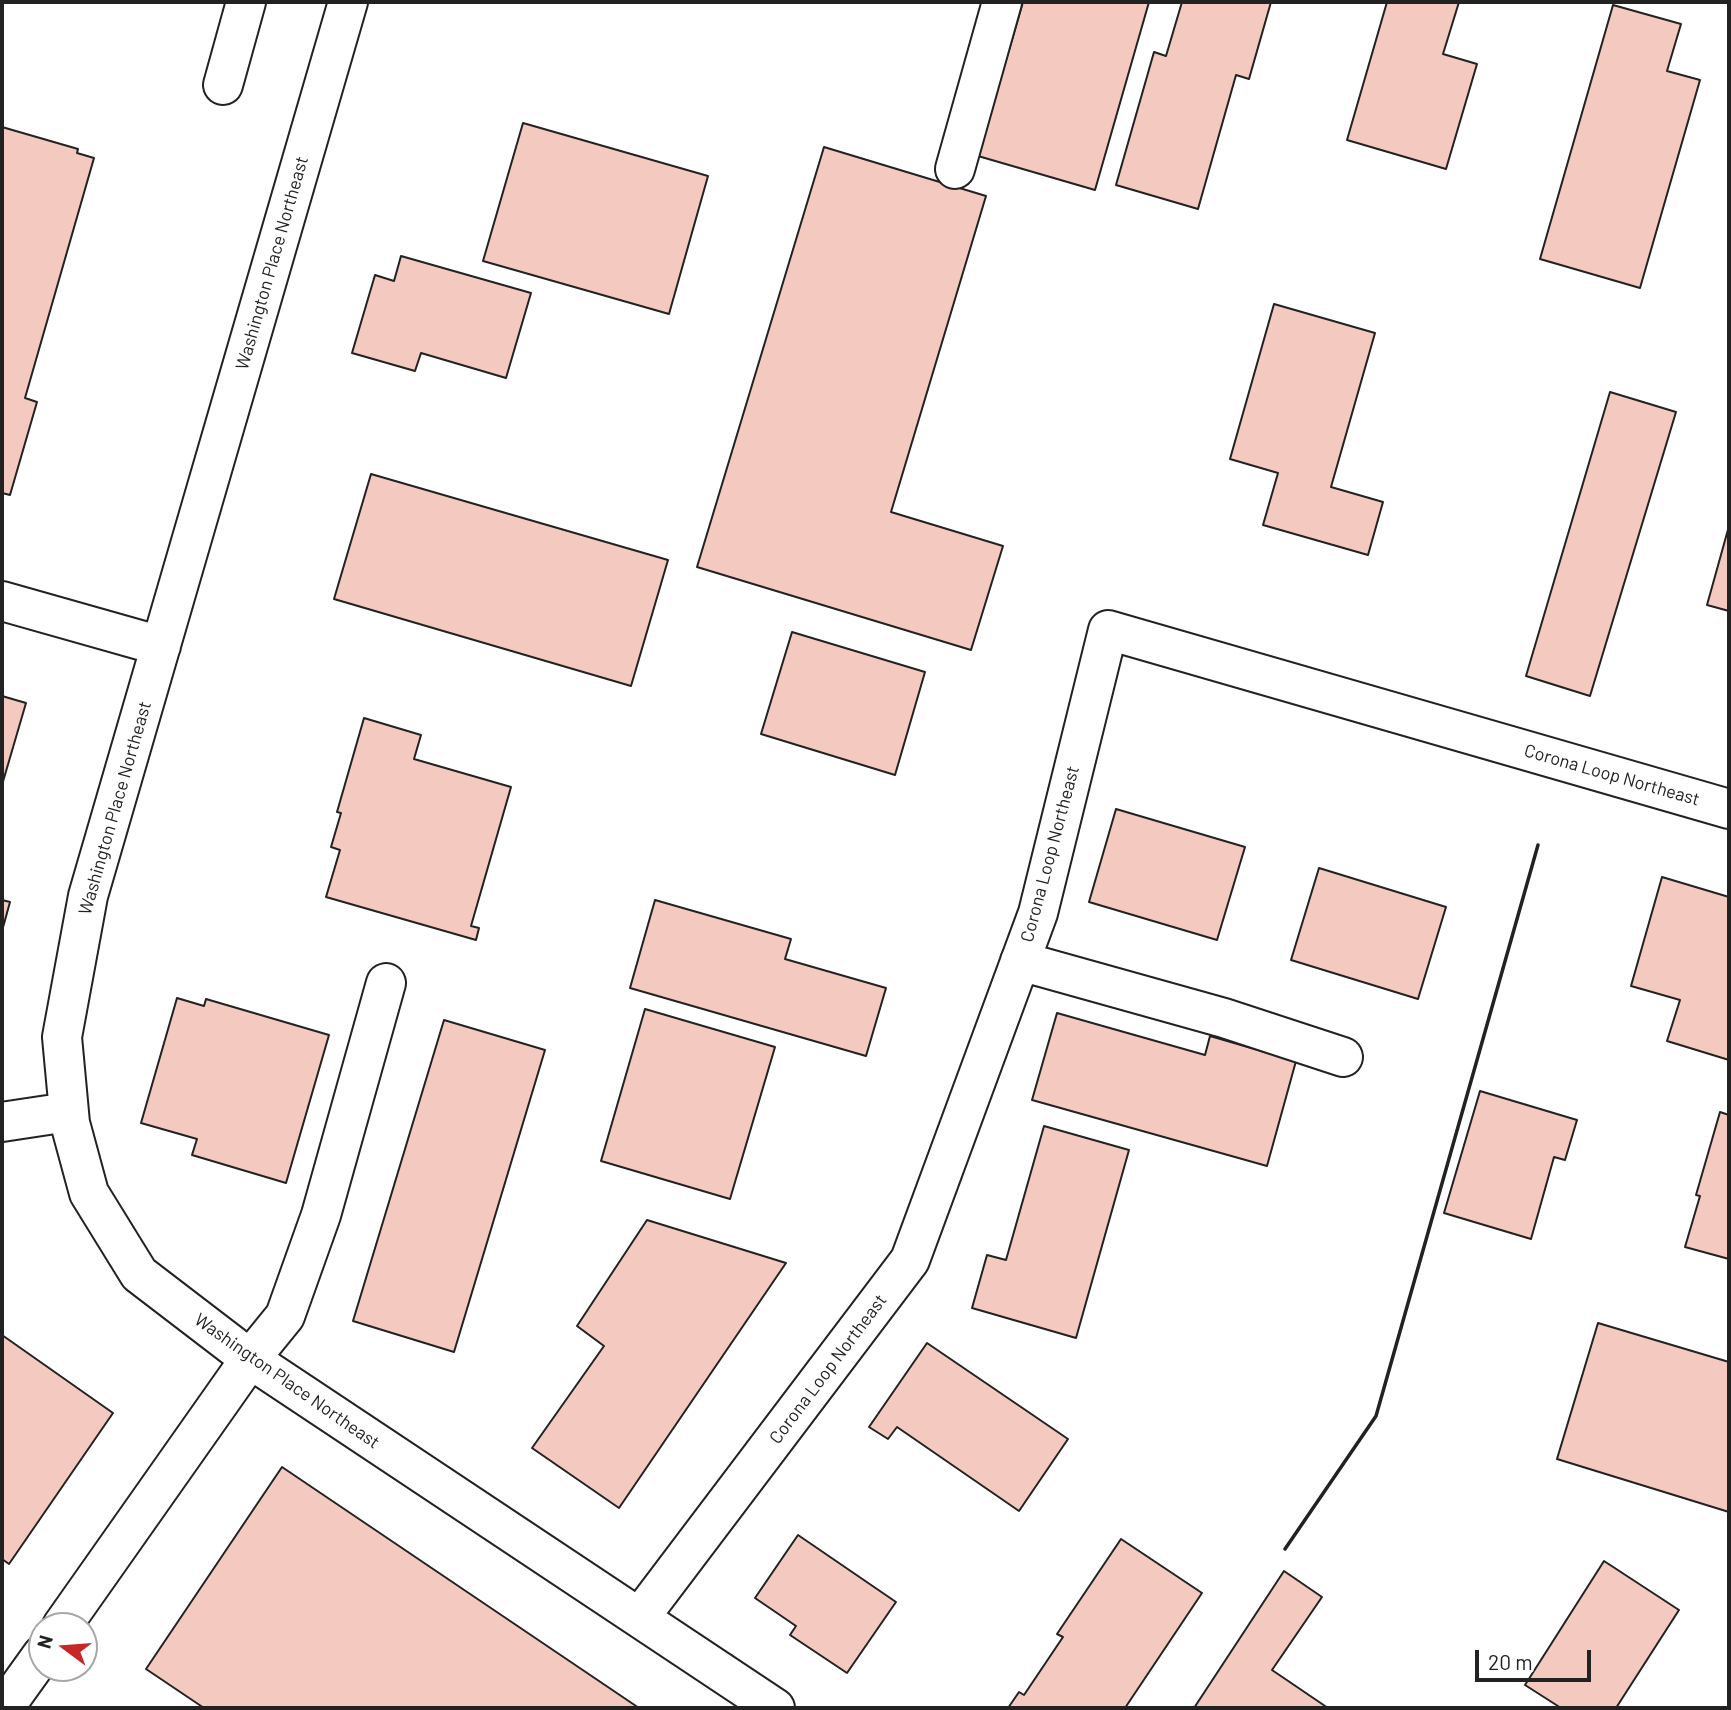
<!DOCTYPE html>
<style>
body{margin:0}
#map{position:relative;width:1731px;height:1710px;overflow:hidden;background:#fff;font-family:Barlow,sans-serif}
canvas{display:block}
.frame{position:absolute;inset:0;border:4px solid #222;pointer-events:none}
.north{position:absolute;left:28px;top:1612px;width:70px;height:70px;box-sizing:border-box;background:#fff;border:2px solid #a7a7a7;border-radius:50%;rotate:286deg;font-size:19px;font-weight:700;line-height:28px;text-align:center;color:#222}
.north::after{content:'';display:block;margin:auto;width:24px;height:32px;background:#c62828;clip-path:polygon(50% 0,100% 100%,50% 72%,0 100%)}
.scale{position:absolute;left:1475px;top:1650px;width:116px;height:32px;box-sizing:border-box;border:4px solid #222;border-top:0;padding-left:9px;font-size:21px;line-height:24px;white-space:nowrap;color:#222;-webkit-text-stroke:5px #fff;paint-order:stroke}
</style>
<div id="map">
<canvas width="1731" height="1710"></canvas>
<div class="frame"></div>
<div class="north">N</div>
<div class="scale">20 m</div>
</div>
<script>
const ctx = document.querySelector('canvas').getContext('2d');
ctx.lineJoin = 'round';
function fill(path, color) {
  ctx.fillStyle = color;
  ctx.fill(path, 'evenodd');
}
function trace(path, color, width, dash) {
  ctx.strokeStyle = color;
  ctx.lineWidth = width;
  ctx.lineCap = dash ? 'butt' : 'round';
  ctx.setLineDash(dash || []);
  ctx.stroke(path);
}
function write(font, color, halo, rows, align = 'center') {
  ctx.font = font + ' Barlow,sans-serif';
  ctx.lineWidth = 5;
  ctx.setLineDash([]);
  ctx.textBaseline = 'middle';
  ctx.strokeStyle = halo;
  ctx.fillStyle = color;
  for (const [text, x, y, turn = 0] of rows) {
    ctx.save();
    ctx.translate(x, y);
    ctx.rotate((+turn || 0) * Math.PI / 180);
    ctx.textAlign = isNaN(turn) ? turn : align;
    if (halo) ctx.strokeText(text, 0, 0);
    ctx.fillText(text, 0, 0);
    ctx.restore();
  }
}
const building = new Path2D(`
 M1023 2H1149L1095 190 978 156Z
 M1182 2H1271L1249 79 1236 75 1198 209 1116 185 1154 52 1166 56Z
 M1387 2H1459L1443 54 1477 64 1446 169 1347 140Z
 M1613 5 1681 24 1667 71 1700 80 1640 288 1540 259Z
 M523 123 708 176 669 314 483 261Z
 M2 127 78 149 77 153 94 158 25 398 37 402 10 495 2 493Z
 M824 147 986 196 891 512 1003 546 971 650 697 567Z
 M401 256 531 293 506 378 421 353 415 371 352 353 375 275 394 281Z
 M1274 304 1375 333 1331 487 1383 502 1368 555 1263 525 1278 473 1230 459Z
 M1610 392 1676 412 1590 696 1526 676Z
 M371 474 668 560 631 686 334 599Z
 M1729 526V611L1707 605Z
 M792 632 925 672 895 775 761 734Z
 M2 696 26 703 2 785Z
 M364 718 421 735 414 759 511 787 471 926 479 928 476 940 326 897 340 850 331 847 341 813 337 812Z
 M1116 809 1245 847 1217 940 1089 902Z
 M1319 868 1446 907 1418 999 1291 960Z
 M1662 877 1729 897V1060L1667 1041 1680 1000 1631 986Z
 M2 900 10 902 2 931Z
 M655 900 791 939 785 959 886 988 866 1056 630 988Z
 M177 998 204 1006 206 999 329 1035 286 1183 192 1155 197 1139 141 1123Z
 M645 1009 775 1047 730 1199 601 1161Z
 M1057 1013 1205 1055 1210 1036 1296 1061 1267 1166 1032 1100Z
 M444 1020 545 1050 454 1352 353 1321Z
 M1480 1091 1577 1120 1565 1160 1554 1157 1531 1239 1444 1213Z
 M1720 1112 1729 1115V1259L1685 1247 1700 1196 1696 1195Z
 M1044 1126 1129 1150 1076 1338 972 1308 987 1255 1006 1260Z
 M647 1220 786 1263 619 1508 532 1448 604 1346 577 1326Z
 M1598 1323 1729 1362V1512L1557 1459Z
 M2 1335 113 1413 9 1564 2 1559Z
 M927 1343 1068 1439 1019 1511 897 1427 888 1439 869 1427Z
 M282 1467 639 1708H204L146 1669Z
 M798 1535 896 1602 847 1673 790 1635 796 1626 755 1598Z
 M1121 1539 1202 1593 1125 1708H1008L1019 1692 1024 1695 1063 1637 1057 1634Z
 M1604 1561 1679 1610 1616 1708H1561L1525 1685Z
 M1284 1571 1322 1597 1272 1670 1328 1708H1194Z`);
fill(building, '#f3c9c0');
trace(building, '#222', 2);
const minor = new Path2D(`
 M348 2 88 896 62 1037 70 1123 89 1193 139 1274 250 1359 775 1708
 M223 85 246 2
 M955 169 1002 2
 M2 601 161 646
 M1020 961 1224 1018 1343 1057
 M2 1122 68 1112
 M640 1617 910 1260 1038 913 1108 630 1729 809
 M62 1626 250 1359 285 1316 321 1215 386 983
 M4 1708 42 1655`);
trace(minor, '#222', 42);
trace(minor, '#fff', 38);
trace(new Path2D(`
 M1285 1549 1376 1416 1538 845`), '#222', 3.5);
write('18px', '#222', '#fff', [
 ["Washington Place Northeast",272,263,-74],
 ["Corona Loop Northeast",1612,775,16],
 ["Washington Place Northeast",115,808,-74],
 ["Corona Loop Northeast",1050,854,-75],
 ["Corona Loop Northeast",828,1369,-53],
 ["Washington Place Northeast",287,1381,35]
]);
</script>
